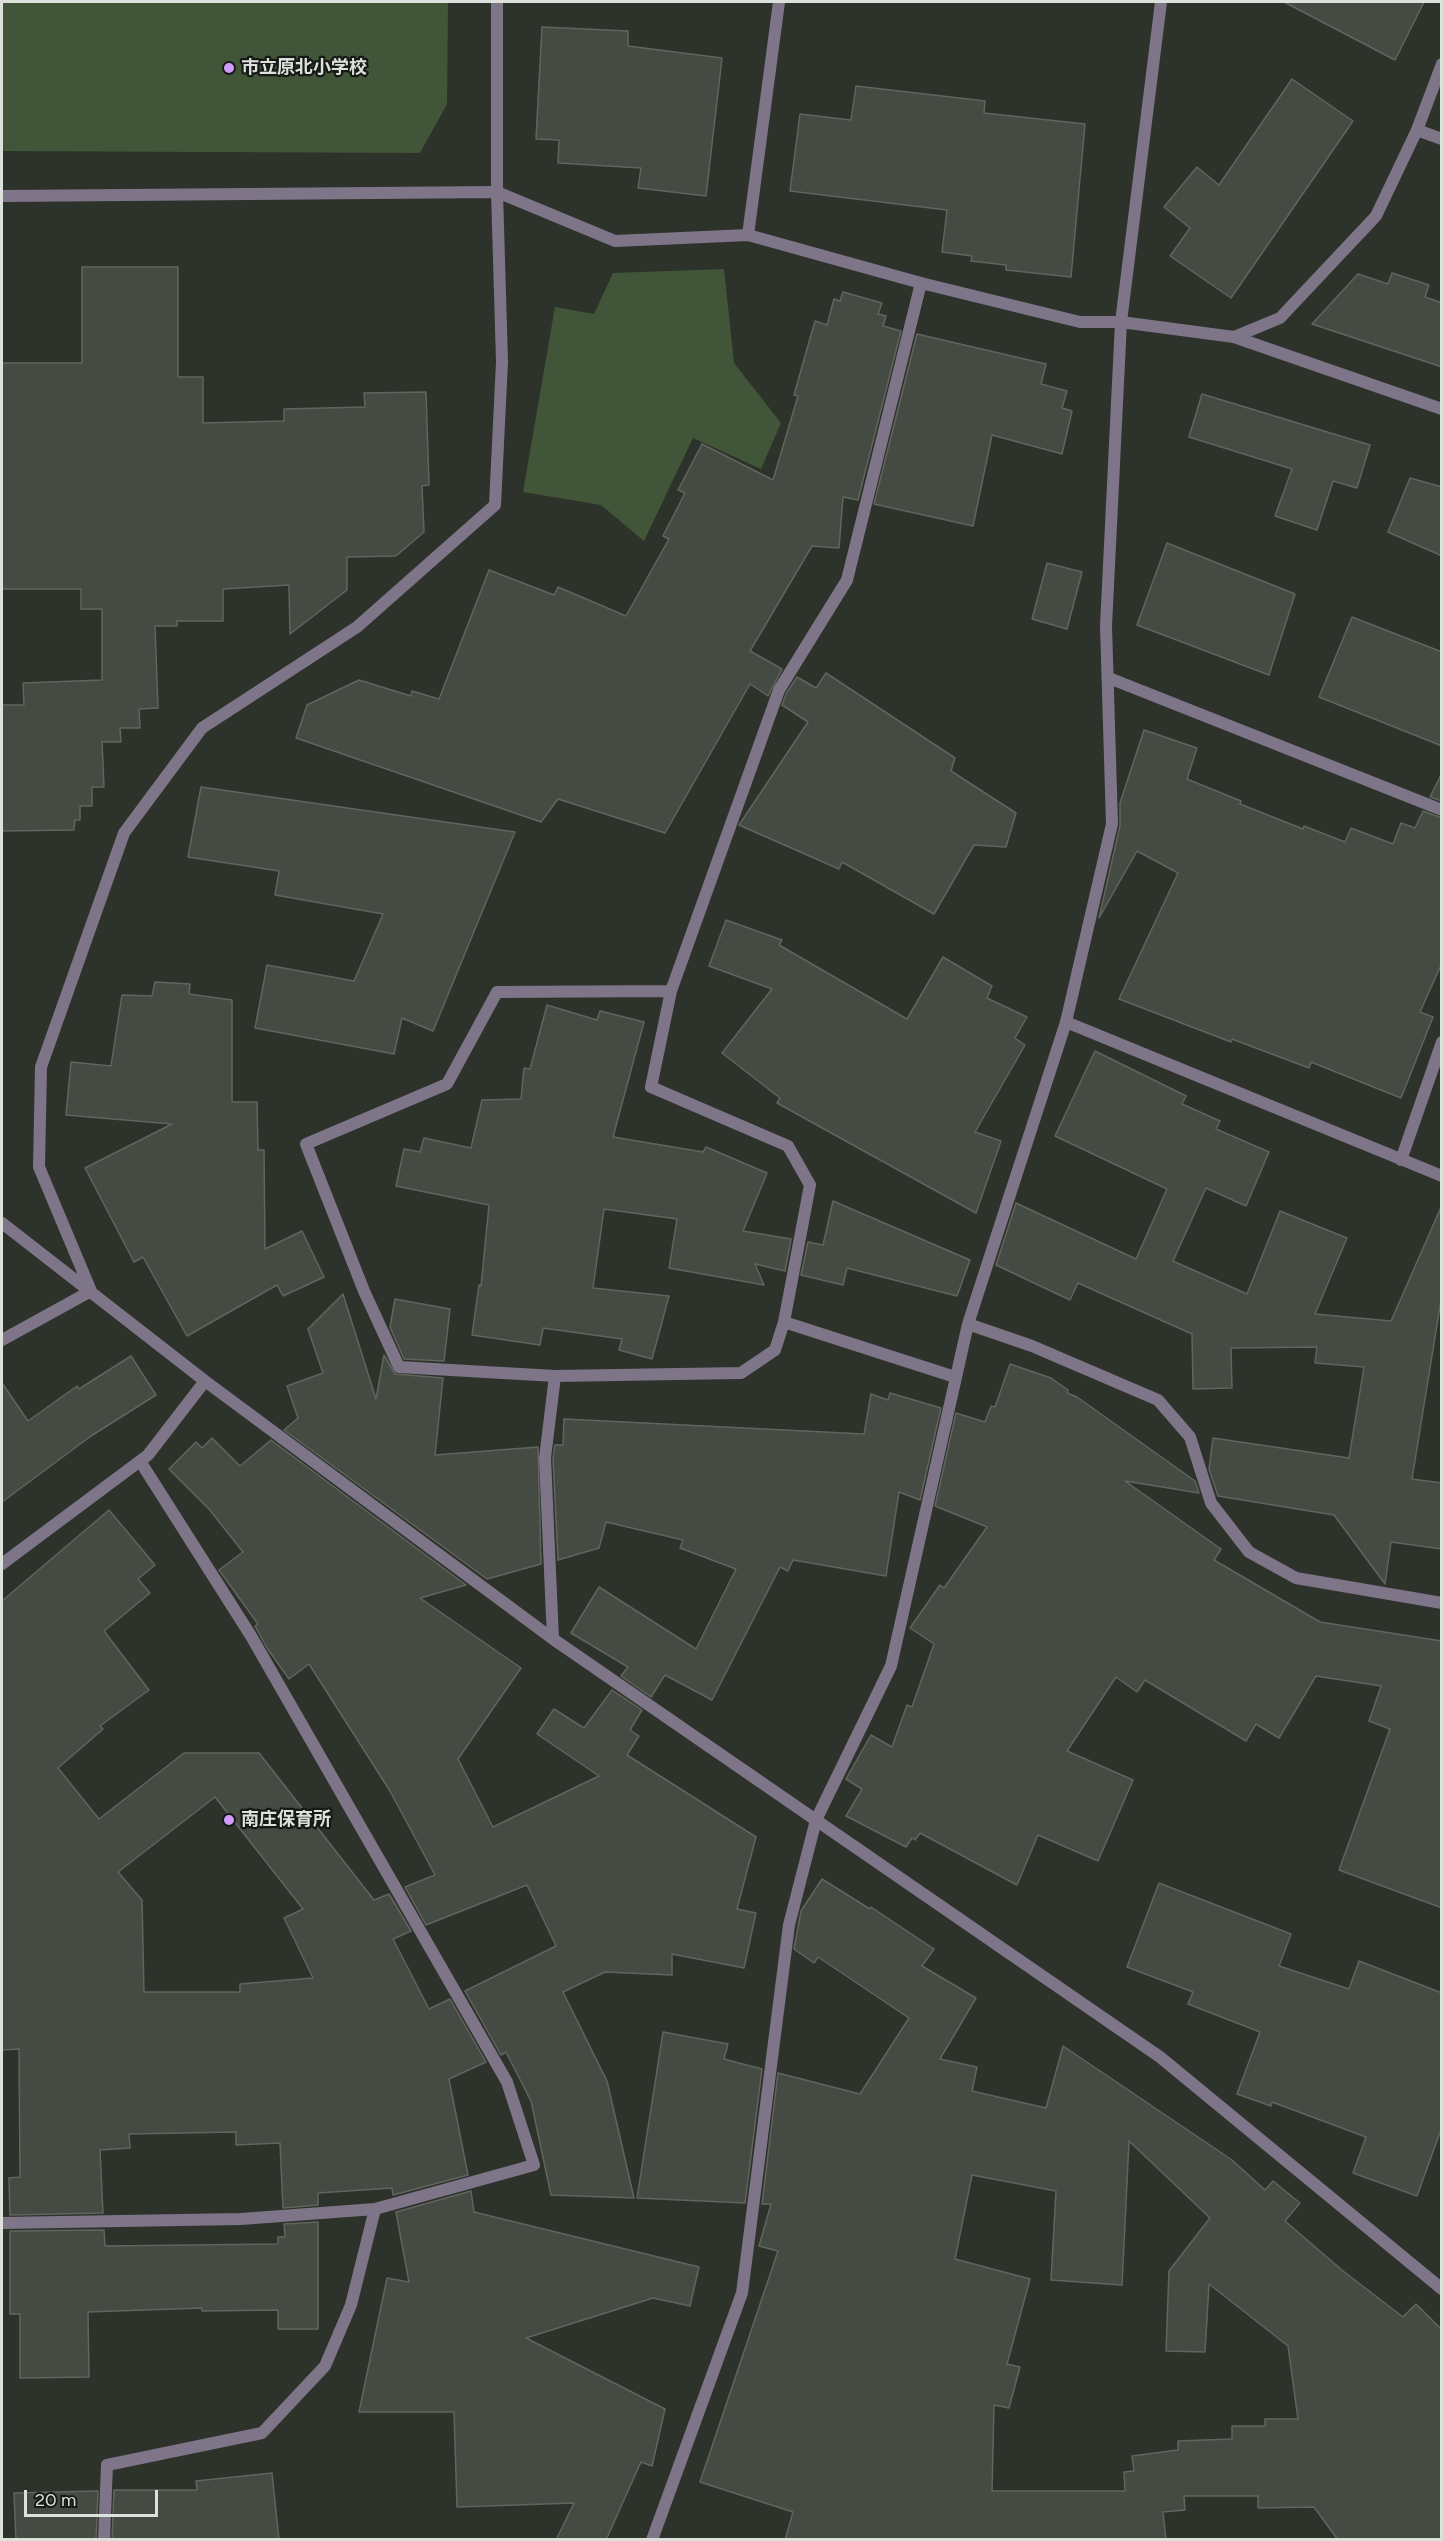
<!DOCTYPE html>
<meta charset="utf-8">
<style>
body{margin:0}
#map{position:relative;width:1443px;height:2541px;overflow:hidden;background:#2d322b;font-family:Figtree,sans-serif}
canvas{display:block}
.frame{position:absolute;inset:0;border:3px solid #dde1dc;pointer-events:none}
.scale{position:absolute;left:24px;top:2490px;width:134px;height:27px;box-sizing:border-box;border:3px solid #dde1dc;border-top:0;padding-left:8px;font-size:18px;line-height:21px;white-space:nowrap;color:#dde1dc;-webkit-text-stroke:4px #171916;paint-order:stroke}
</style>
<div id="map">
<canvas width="1443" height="2541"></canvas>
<div class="frame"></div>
<div class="scale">20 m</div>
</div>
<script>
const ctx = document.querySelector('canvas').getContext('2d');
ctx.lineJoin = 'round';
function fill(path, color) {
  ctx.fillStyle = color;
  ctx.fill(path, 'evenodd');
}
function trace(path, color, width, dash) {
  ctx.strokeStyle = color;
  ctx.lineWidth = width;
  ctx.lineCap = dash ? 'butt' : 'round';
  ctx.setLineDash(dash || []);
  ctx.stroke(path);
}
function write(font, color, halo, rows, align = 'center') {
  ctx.font = font + ' Figtree,"Noto Sans JP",sans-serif';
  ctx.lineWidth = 4.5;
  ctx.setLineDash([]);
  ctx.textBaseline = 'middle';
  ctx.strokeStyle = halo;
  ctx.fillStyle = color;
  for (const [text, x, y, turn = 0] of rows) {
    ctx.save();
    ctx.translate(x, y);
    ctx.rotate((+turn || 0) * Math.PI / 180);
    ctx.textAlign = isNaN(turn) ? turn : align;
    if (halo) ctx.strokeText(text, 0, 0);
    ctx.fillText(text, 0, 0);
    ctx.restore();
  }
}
fill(new Path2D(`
 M2 2H448L447 104 420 153 2 151Z
 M724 269 734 363 781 423 761 469 693 438 644 541 601 505 523 492 555 307 594 314 613 273Z`), '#415638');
const building = new Path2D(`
 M1284 2H1424L1395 60Z
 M542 27 628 31V46L722 58 706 196 638 188 641 168 558 163 559 140 536 139Z
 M1292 79 1353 121 1231 298 1170 256 1190 228 1164 207 1197 167 1219 185Z
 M856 86 985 101 984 113 1085 124 1071 277 1006 270V265L971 261 972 256 942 252 947 210 790 191 800 114 851 120Z
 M82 267H178V377H203V423L284 421V409L365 407 364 393 426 392 429 485 422 486 424 532 396 556 347 557V590L290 634 289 585 223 589V621H177V626H155L158 708 139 709 140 728H120L121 742H102L104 787H92V806H80V820H75L74 830 2 831V705H24L23 683 102 680V609H81V589H2V363H82Z
 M1392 273 1429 285 1425 297 1442 303V367L1312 324 1358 274 1388 284Z
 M843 292 882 303 878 314 886 316 883 326 901 331 858 500 843 497 839 548 812 546 750 651 782 669 768 696 750 684 665 833 558 799 541 822 296 738 307 705 359 680 411 696 412 691 439 699 489 570 554 595 558 587 626 616 669 539 663 536 685 493 678 490 702 444 773 480 798 396 794 395 815 321 827 325 834 299 840 301Z
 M917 334 1046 364 1041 384 1067 391 1062 408 1072 411 1062 454 992 435 973 526 874 504Z
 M1202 394 1370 445 1357 488 1333 481 1317 530 1275 516 1292 469 1189 437Z
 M1410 478 1442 487V556L1388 532Z
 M1167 543 1295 594 1269 675 1137 625Z
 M1047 563 1082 572 1067 629 1032 619Z
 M1352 617 1442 652V746L1319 697Z
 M826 673 955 758 951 771 1016 813 1006 847 974 845 934 914 842 862 839 869 739 825 808 722 782 705 786 694 797 677 816 688Z
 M1144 730 1197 748 1187 779 1241 801 1240 804 1303 829 1304 826 1345 842 1351 828 1393 844 1401 823 1415 828 1423 811 1442 818V963L1420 1012 1433 1017 1401 1098 1311 1062 1309 1068 1232 1039 1231 1042 1119 999 1178 873 1137 851 1099 918 1120 826V803Z
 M1442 773V801L1430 797Z
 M201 787 515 832 433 1031 402 1018 394 1054 255 1028 267 965 354 981 383 914 275 895 279 871 188 857Z
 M726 920 782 940 779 945 907 1019 943 957 992 986 987 998 1027 1017 1015 1038 1025 1045 975 1132 1001 1141 976 1213 777 1103 780 1098 722 1053 772 989 709 966Z
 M155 982 190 984 189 994 232 1000V1102H257L258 1150H264L265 1249 302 1231 324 1277 283 1296 277 1285 187 1336 143 1257 134 1262 85 1168 172 1124 66 1115 71 1062 111 1066 122 995 152 996Z
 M547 1005 597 1020 600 1011 644 1022 613 1137 703 1152 706 1147 767 1173 743 1231 791 1239 785 1271 755 1264 764 1285 669 1268 677 1219 604 1209 593 1288 669 1296 652 1359 619 1350 622 1339 543 1328 540 1345 472 1335 479 1285 481 1286 489 1205 396 1186 404 1149 420 1152 424 1138 471 1148 482 1100 521 1099 524 1068 530 1069Z
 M1095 1051 1186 1096 1182 1104 1220 1121 1216 1129 1269 1152 1246 1206 1206 1188 1173 1261 1247 1294 1280 1211 1347 1238 1315 1314 1391 1321 1442 1205V1294L1412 1479 1442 1483V1549L1391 1542 1385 1584 1334 1515 1218 1496 1209 1469 1213 1438 1349 1458 1364 1367 1315 1363 1317 1347 1231 1348 1232 1388 1193 1389 1192 1334 1078 1283 1070 1300 996 1265 1016 1203 1136 1259 1167 1189 1055 1136Z
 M833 1201 970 1260 957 1296 847 1268 843 1285 801 1275 808 1242 823 1245Z
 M343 1294 376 1399 384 1355 395 1374 443 1378 435 1455 538 1447 541 1564 487 1579 284 1430 298 1418 287 1386 323 1373 308 1329Z
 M395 1299 450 1309 444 1361 404 1359 390 1327Z
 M131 1356 156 1395 91 1436 2 1502V1383L28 1421 77 1386 79 1389Z
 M1010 1364 1051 1378 1068 1390 1067 1393 1077 1397 1195 1481 1199 1493 1125 1481 1221 1549 1214 1560 1320 1622 1442 1641V1908L1339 1870 1390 1729 1369 1721 1381 1686 1316 1676 1279 1738 1256 1724 1246 1741 1145 1680 1137 1692 1116 1677 1067 1751 1133 1780 1098 1861 1038 1835 1017 1885 920 1833 915 1840 912 1838 906 1847 846 1816 862 1789 846 1779 871 1735 892 1747 907 1705 912 1707 934 1644 910 1628 940 1585 944 1588 987 1527 935 1506 956 1413 985 1422 991 1406 995 1407Z
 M890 1393 941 1408 920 1500 899 1492 886 1576 793 1560 788 1571 780 1567 712 1700 665 1675 651 1697 621 1676 628 1667 571 1633 599 1587 696 1649 736 1569 680 1548 683 1540 606 1522 599 1548 558 1560 553 1458 555 1445H563L564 1419 864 1434 871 1394 888 1400Z
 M212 1438 240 1466 271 1440 466 1585 420 1598 521 1668 458 1759 493 1827 599 1776 537 1734 554 1709 584 1728 612 1690 642 1710 630 1730 639 1736 627 1755 756 1837 737 1909 756 1913 744 1968 672 1954V1975L605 1972 563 1992 607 2081 634 2198 551 2195 531 2101 506 2052 501 2055 465 1991 556 1946 527 1885 426 1925 405 1887 435 1875 390 1791 309 1664 289 1679 267 1648 255 1626 258 1624 219 1570 243 1552 209 1509 169 1469 196 1442 202 1448Z
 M109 1510 155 1565 138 1579 150 1593 104 1631 149 1690 100 1726 103 1729 58 1768 99 1819 184 1753H259L374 1900 389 1894 411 1931 393 1939 429 2009 450 1999 486 2062 449 2079 468 2175 393 2195 392 2188 318 2193V2205L283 2208 280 2143 236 2145V2132L129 2134 130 2148 100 2150 103 2213 10 2215 9 2178 20 2177 19 2049 2 2050V1601ZM215 1797 303 1909 284 1918 313 1978 240 1984V1992H144L142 1900 118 1872Z
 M822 1879 870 1909 871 1907 934 1949 922 1966 976 1998 940 2059 977 2067 972 2091 1046 2108 1063 2046 1232 2160 1265 2190 1273 2181 1300 2203 1285 2221 1343 2271 1403 2317 1416 2304 1442 2330V2540H1338L1314 2507 1258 2508V2496H1184L1185 2510 1163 2512 1166 2540H785L793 2512 700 2482 778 2251 759 2246 771 2204H762L778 2073 860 2094 909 2018 818 1957 814 1963 794 1949 801 1911ZM1129 2141 1210 2218 1169 2271 1166 2351 1205 2352 1209 2284 1288 2346 1298 2419H1265V2426H1232V2439L1178 2441V2450L1132 2456 1134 2471 1124 2472 1125 2491H992L994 2405 1009 2408 1020 2367 1007 2364 1030 2279 955 2259 972 2175 1056 2191 1051 2280 1122 2285Z
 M1159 1883 1291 1934 1279 1966 1349 1989 1359 1961 1442 1993V2127L1417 2196 1353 2173 1366 2137 1272 2102 1271 2106 1237 2094 1260 2032 1188 2004 1193 1992 1127 1967Z
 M663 2032 728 2044 724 2059 762 2069 745 2203 637 2198Z
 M471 2191 474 2212 699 2267 690 2306 653 2298 526 2338 665 2409 652 2466 641 2462 606 2540H556L574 2503 457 2507 454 2412H359L387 2278 409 2282 396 2212Z
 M318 2222V2329H278V2310L202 2311V2308L88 2312 89 2377 20 2378V2314H10V2231L104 2230 105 2246 278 2244V2237H285L284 2224Z
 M272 2473 279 2540H112L114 2490H197L196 2481Z
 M98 2491 96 2540H16L14 2493Z`);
fill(building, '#454a43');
trace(building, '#60665e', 1.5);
trace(new Path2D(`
 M1401 1160 1442 1042`), '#7f7589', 12);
trace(new Path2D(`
 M1417 130 1442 139
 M748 235 779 2
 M921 283 847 580 779 690 671 991 651 1087 788 1146 810 1185 784 1322 955 1377
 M1234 337 1280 318 1376 216 1417 130 1442 64
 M1109 678 1442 810
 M671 991 497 992 447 1084 306 1144 364 1291 399 1367 555 1376 741 1373 775 1350 784 1322
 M2 1223 205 1381 553 1639 1160 2057 1442 2289
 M968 1324 1032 1346 1158 1400 1190 1437 1211 1503 1249 1552 1296 1578 1442 1603
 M2 1340 91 1291 39 1167 41 1067 124 833 202 728 357 627 495 505 502 362 497 192V2
 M2 1564 148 1455 205 1381
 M553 1639 545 1458 555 1376
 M2 2223 241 2219 375 2209
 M104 2540 107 2465 262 2433 325 2366 351 2305 375 2209 534 2165 507 2082 251 1636 140 1461
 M652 2540 742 2293 789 1925 816 1820 891 1666 968 1324 1066 1022 1112 824 1106 626 1121 322`), '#7f7589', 12);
trace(new Path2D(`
 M2 196 497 192 615 241 748 235 921 283 1080 322H1121L1234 337 1442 409
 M1121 322 1161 2
 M1066 1022 1442 1176`), '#7f7589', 12);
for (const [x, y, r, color] of [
 [229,68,6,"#d09dff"],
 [229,1820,6,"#d09dff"]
]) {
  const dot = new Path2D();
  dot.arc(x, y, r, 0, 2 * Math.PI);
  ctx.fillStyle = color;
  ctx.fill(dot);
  trace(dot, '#171916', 2);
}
write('bold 18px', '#dde1dc', '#171916', [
 ["市立原北小学校",241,68],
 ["南庄保育所",241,1820]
], 'left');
</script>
